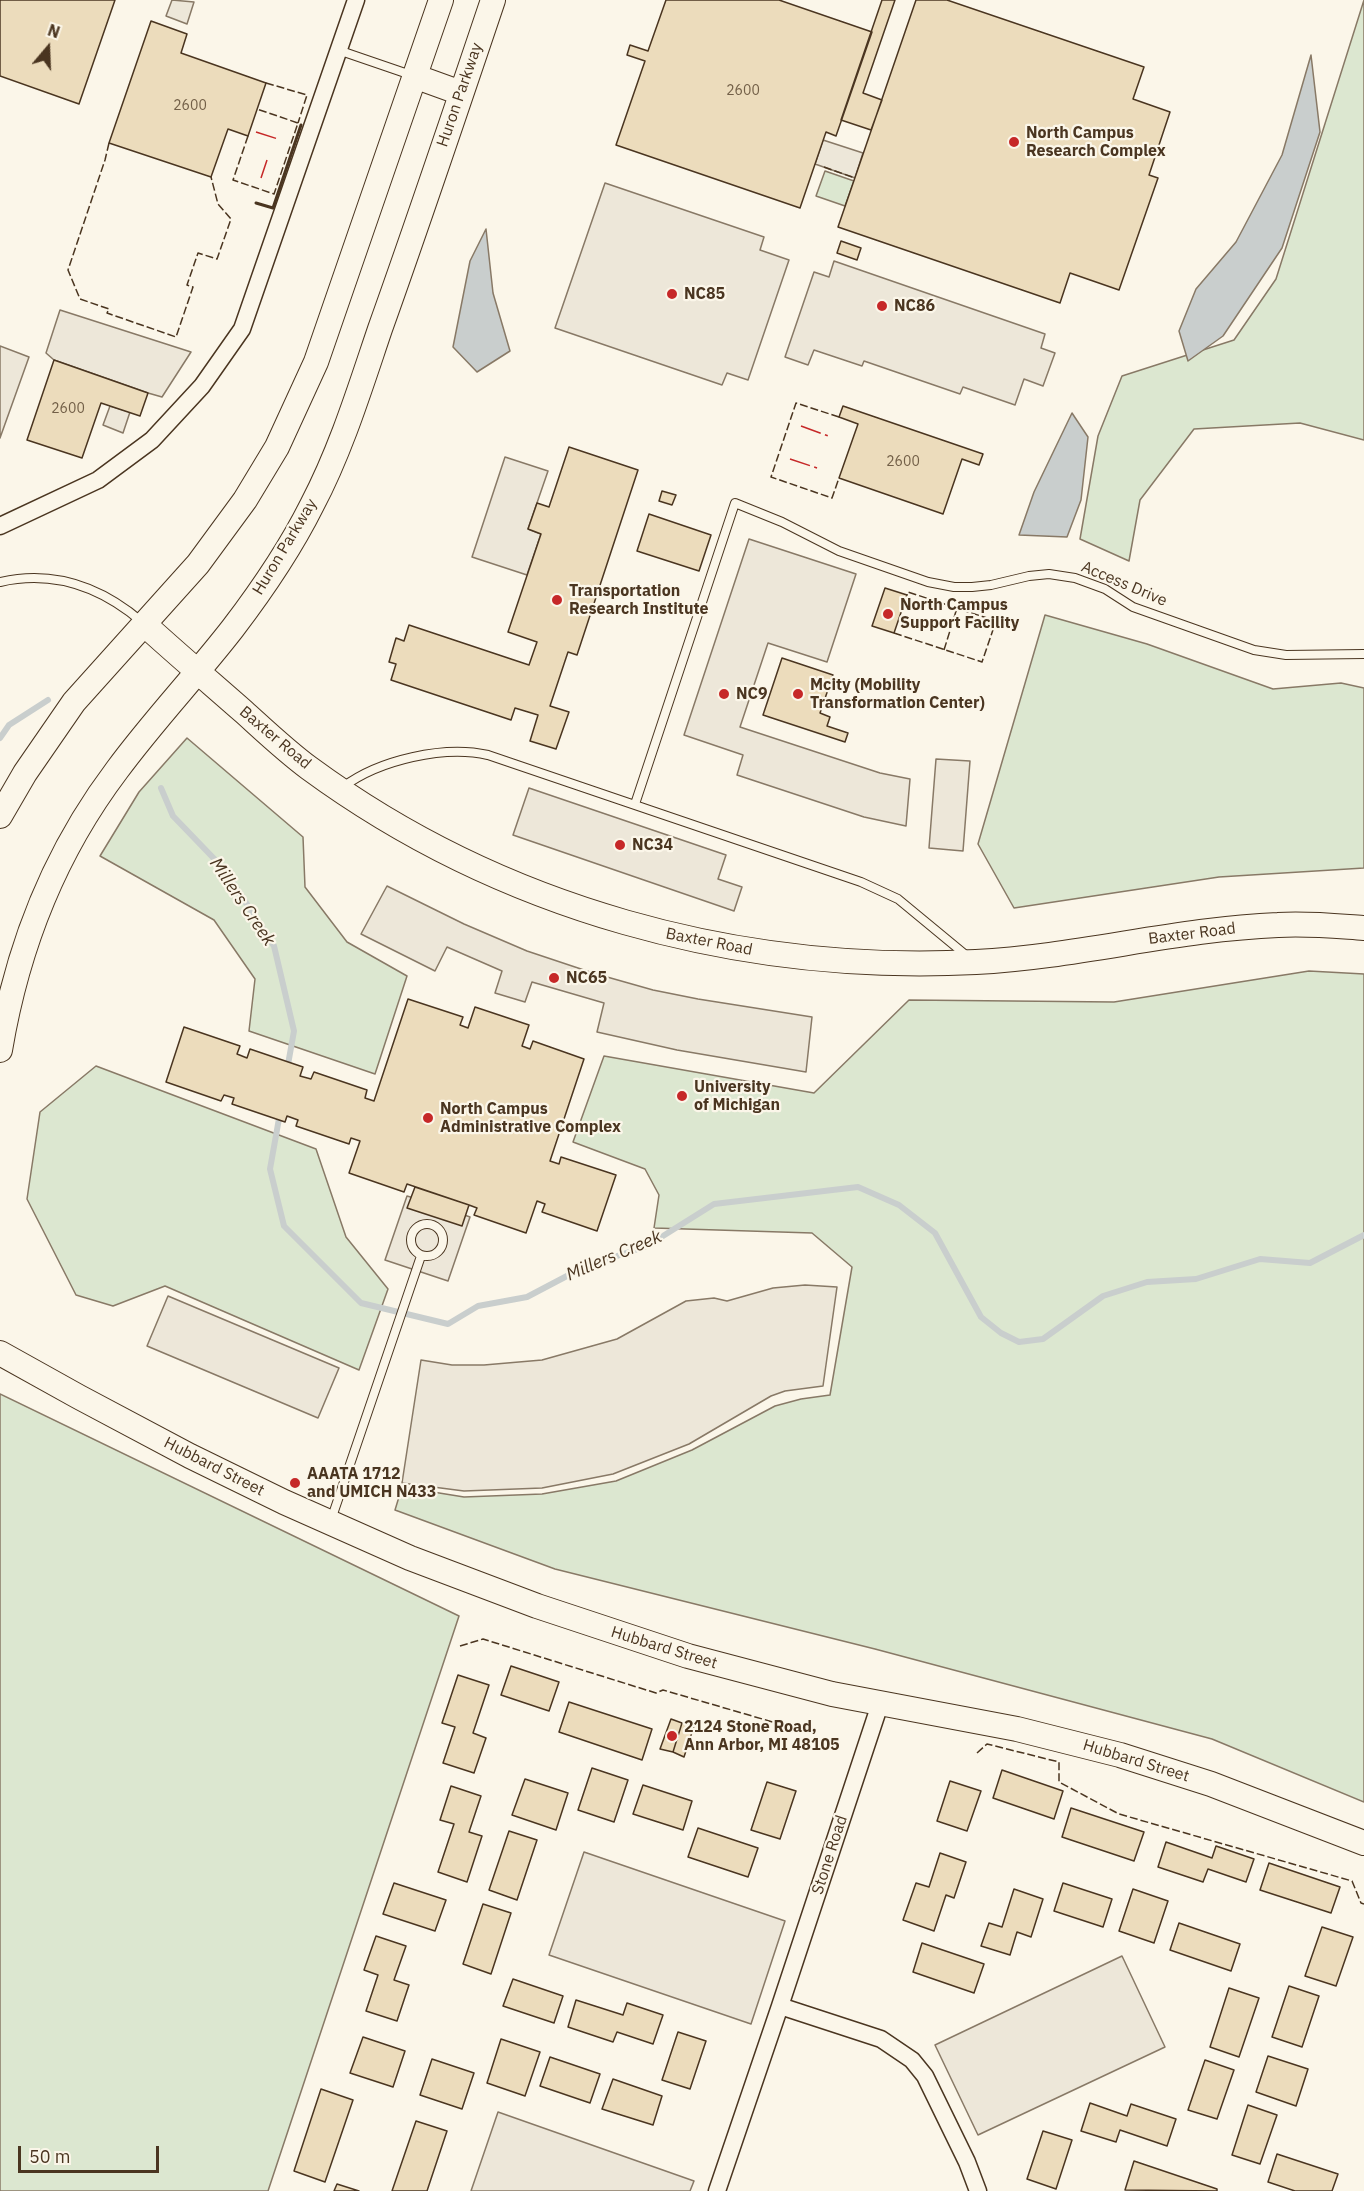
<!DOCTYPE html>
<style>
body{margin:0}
#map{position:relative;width:1364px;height:2191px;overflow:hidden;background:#fbf6e9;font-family:"IBM Plex Sans",sans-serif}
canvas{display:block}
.north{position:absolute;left:18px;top:18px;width:60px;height:60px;-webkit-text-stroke:4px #fbf6e9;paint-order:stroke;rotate:19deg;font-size:16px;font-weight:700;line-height:24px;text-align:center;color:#4a3520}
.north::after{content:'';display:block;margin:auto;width:21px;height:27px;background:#4a3520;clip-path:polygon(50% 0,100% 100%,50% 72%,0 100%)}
.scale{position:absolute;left:18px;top:2146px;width:141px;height:27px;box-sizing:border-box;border:3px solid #4a3520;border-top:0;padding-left:8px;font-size:18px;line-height:21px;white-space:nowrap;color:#4a3520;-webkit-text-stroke:4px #fbf6e9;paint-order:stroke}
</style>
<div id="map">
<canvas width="1364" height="2191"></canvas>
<div class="north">N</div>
<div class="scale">50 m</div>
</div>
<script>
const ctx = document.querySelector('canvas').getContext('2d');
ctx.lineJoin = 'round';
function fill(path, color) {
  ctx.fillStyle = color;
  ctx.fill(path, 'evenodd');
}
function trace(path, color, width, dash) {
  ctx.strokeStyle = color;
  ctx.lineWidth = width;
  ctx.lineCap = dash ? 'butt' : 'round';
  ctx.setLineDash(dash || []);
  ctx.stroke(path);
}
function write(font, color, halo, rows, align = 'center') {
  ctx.font = font + ' "IBM Plex Sans",sans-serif';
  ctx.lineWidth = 4.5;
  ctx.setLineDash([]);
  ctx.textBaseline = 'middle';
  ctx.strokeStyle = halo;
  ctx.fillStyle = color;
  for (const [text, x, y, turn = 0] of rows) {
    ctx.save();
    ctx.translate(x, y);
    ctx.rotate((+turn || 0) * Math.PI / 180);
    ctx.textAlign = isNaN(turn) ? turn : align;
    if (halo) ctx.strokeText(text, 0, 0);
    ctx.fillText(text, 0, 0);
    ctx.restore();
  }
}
const green = new Path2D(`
 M1364 0V440L1300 423 1194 429 1140 500 1129 561 1080 539 1098 436 1122 376 1234 340 1276 279Z
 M825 171 854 181 845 206 816 196Z
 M1045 615 1147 644 1273 689 1341 683 1364 688V868L1219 877 1014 908 978 844Z
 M187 738 303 837 305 887 347 942 407 976 375 1074 249 1031 255 979 214 920 100 856 139 792Z
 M1309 971 1364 974V1802L1212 1739 875 1649 555 1569 395 1510 402 1487 464 1497 542 1494 616 1481 692 1450 775 1406 801 1399 830 1395 852 1267 812 1233 654 1228 659 1195 645 1169 573 1142 604 1056 814 1093 909 1000 1114 1002Z
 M96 1066 316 1149 346 1237 388 1289 359 1370 165 1286 113 1306 76 1295 27 1199 40 1112Z
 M0 1394 459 1616 268 2191H0Z`);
fill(green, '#dce7d0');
trace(green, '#887966', 1.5);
const parking = new Path2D(`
 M172 0 194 2 187 24 166 16Z
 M823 140 863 153 855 178 815 164Z
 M605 183 764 237 760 250 789 260 748 380 727 373 722 385 555 328Z
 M834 261 1045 334 1041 348 1055 353 1043 386 1024 379 1015 405 963 387 960 394 864 361 862 366 814 350 808 365 785 357 814 272 829 277Z
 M60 310 191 352 162 397 148 393 54 360 46 353Z
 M0 346 29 357 0 438Z
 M110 406 130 412 123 433 103 425Z
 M505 457 548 471 528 529 541 534 527 575 472 557Z
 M749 539 856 574 827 662 768 643 740 727 880 773 910 779 906 826 864 817 737 775 743 755 684 735Z
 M936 759 970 761 963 851 929 848Z
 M529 788 726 855 718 879 742 887 734 911 513 835Z
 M387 886 464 924 527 951 593 973 653 990 698 999 812 1017 806 1072 677 1050 597 1032 604 1003 532 982 525 1002 495 993 502 971 447 947 435 971 361 934Z
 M428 1191 456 1201 453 1211 470 1217 448 1281 385 1260 407 1196 424 1201Z
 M805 1285 837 1287 823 1386 785 1391 771 1396 689 1444 613 1474 542 1488 464 1491 402 1483 421 1360 452 1365H484L542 1360 617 1339 686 1301 714 1298 727 1301 773 1288Z
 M168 1296 339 1368 318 1418 147 1346Z
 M584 1852 785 1921 751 2024 549 1955Z
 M1122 1956 1165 2047 978 2135 935 2045Z
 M498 2112 694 2181 690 2191H471Z`);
fill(parking, '#ede7d9');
trace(parking, '#887966', 1.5);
const water = new Path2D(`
 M1311 55 1320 132 1282 248 1223 336 1188 361 1179 331 1196 289 1236 242 1282 155Z
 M486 229 493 293 510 351 477 372 453 347 470 261Z
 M1072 413 1088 437 1081 500 1067 537 1019 535 1034 492Z`);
fill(water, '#c9cecd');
trace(water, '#887966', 1.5);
trace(new Path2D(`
 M0 738 9 725 48 700
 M161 788 173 816 224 869 274 946 294 1031 287 1070
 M280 1113 270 1169 284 1226 361 1303 448 1324 478 1306 527 1297 584 1267 647 1246 714 1204 858 1187 899 1205 935 1233 981 1317 1001 1333 1019 1342 1043 1339 1103 1296 1147 1282 1196 1279 1260 1259 1310 1263 1364 1235`), '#c9cecd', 6);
const building = new Path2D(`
 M0 0H115L79 104 0 76Z
 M666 0H779L872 32 836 136 826 132 800 208 616 145 645 61 627 55 630 45 648 51Z
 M882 0H895L863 93 882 100 871 130 841 120Z
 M916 0H947L1144 67 1133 99 1170 112 1149 175 1158 178 1119 290 1070 273 1060 303 838 227Z
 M151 21 187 34 181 53 266 83 248 136 228 129 211 177 109 143Z
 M841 241 861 248 857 260 837 253Z
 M54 360 148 393 140 416 101 403 82 458 27 440Z
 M843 406 983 454 979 465 962 459 943 514 839 478 858 424 839 417Z
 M569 447 638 470 577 655 568 652 550 706 569 712 556 749 530 741 538 715 515 708 511 720 391 680 396 664 389 662 396 638 404 641 409 625 529 665 537 642 508 632 541 534 528 529 537 503 549 507Z
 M662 491 676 495 672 505 659 501Z
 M649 514 711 535 699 571 637 551Z
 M885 588 907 595 894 633 872 626Z
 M782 658 833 675 820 713 830 717 827 726 848 733 845 742 763 715Z
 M408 999 463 1017 460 1025 468 1028 475 1007 529 1025 522 1046 530 1049 533 1041 584 1059 550 1161 559 1164 561 1157 616 1175 597 1231 542 1212 545 1204 537 1201 526 1233 474 1215 477 1208 469 1205 407 1184 404 1192 349 1173 360 1141 351 1138 349 1144 296 1126 298 1120 287 1116 285 1122 232 1104 234 1098 224 1095 221 1101 166 1082 184 1027 240 1046 237 1054 247 1058 250 1049 303 1067 300 1076 311 1079 314 1072 367 1090 365 1098 374 1101Z
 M415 1187 469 1205 462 1226 407 1208Z
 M511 1666 559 1682 549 1711 501 1695Z
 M458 1675 489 1685 473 1733 486 1738 474 1773 443 1763 455 1727 442 1723Z
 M569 1702 652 1729 642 1760 559 1732Z
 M671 1719 682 1723 673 1752 660 1749Z
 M682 1723 694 1726 684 1757 673 1752Z
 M592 1768 628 1780 614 1822 578 1810Z
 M1002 1770 1063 1791 1054 1819 993 1798Z
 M525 1779 568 1793 556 1830 512 1815Z
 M950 1781 981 1791 967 1831 937 1821Z
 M767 1782 796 1791 780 1839 751 1830Z
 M643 1785 692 1801 683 1830 633 1814Z
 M451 1786 481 1796 469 1832 482 1836 467 1882 438 1872 454 1824 440 1820Z
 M1071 1808 1144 1832 1134 1861 1062 1837Z
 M698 1828 758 1848 748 1877 688 1857Z
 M509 1831 537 1840 517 1900 489 1890Z
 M1166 1842 1212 1858 1216 1846 1254 1859 1246 1882 1208 1869 1203 1882 1158 1867Z
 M940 1853 966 1862 954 1898 946 1895 934 1931 903 1920 916 1883 929 1887Z
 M1269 1863 1340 1887 1331 1913 1260 1890Z
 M394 1883 446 1900 435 1931 383 1914Z
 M1063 1883 1112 1899 1103 1927 1054 1911Z
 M1014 1889 1043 1899 1031 1937 1017 1932 1010 1955 981 1946 989 1923 1002 1927Z
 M1133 1889 1168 1901 1154 1943 1119 1931Z
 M483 1904 511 1913 491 1974 463 1964Z
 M1179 1923 1240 1944 1231 1971 1170 1950Z
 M1322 1927 1353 1937 1336 1986 1305 1976Z
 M376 1936 406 1946 394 1980 409 1985 397 2021 366 2011 378 1975 364 1970Z
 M922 1943 984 1964 974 1993 913 1972Z
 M513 1979 563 1996 554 2023 503 2006Z
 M1289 1986 1319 1996 1302 2047 1272 2037Z
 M1229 1988 1259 1998 1239 2057 1210 2047Z
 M576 2000 623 2015 627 2003 663 2015 653 2044 617 2032 613 2042 568 2027Z
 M678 2032 706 2041 690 2089 662 2080Z
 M363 2037 405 2051 393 2087 350 2073Z
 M501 2039 540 2052 525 2096 487 2083Z
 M1268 2056 1308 2069 1296 2106 1256 2092Z
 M550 2057 600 2074 590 2103 540 2086Z
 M432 2059 474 2073 462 2109 420 2095Z
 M1205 2060 1234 2070 1217 2119 1188 2110Z
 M613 2079 662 2096 653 2125 602 2109Z
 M321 2089 353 2100 325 2182 294 2171Z
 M1090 2103 1127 2116 1131 2104 1176 2119 1167 2146 1120 2130 1116 2142 1081 2131Z
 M1248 2105 1277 2115 1260 2164 1232 2155Z
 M416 2121 447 2131 427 2191H392Z
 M1043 2131 1072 2140 1056 2189 1027 2179Z
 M1277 2154 1338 2174 1332 2191H1295L1268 2182Z
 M1134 2161 1217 2189V2191L1125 2190Z
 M337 2184 359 2191H334Z`);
fill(building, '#ecdcbc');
trace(building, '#4a3520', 1.5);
const lane = new Path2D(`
 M338 50 411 75
 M0 582C53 570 101 587 142 622
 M343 787C379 760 444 745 488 755L861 882 898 899 967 956
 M635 804 735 503 782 522 839 551 928 582 954 587H972L991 585 1029 576 1049 574 1075 578 1105 589 1133 607 1254 650 1286 655 1364 654
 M411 1240a16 16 0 1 1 32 0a16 16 0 1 1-32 0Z
 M331 1520 421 1256`);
const street = new Path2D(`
 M0 526 98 480 152 440 202 386 242 329 356 0
 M780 2006 880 1704
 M717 2191 780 2006 881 2039 912 2060 925 2076 967 2162 978 2191`);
const secondary = new Path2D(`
 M414 76 461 93
 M144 624C177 654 211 683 244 712 265 731 286 751 309 768 501 909 739 974 976 962 1077 957 1177 929 1278 925 1307 923 1335 926 1364 928
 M0 816 25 773 74 702 198 564 245 500 277 447 316 362 441 0
 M0 1050C17 949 55 852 117 770 153 721 195 677 233 628 262 590 290 549 312 505 341 450 360 388 380 329 419 220 456 110 493 0
 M0 1353 79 1397 190 1456 284 1502 410 1558 537 1606 688 1656 832 1694 1017 1729 1120 1755 1211 1784 1364 1843`);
trace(lane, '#4a3520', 10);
trace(street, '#4a3520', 19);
trace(secondary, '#4a3520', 26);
trace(lane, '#fbf6e9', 8);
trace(street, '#fbf6e9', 16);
trace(secondary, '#fbf6e9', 24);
trace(new Path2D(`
 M266 83 307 95 298 123
 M248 136 233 180 274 194 298 123 257 109
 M109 143 105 160 68 270 80 299 109 309 107 313 176 337 193 287 187 285 198 253 217 259 231 219 218 204 211 177
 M824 167 855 178
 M839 417 796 403 771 477 832 498 839 478
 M894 633 982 662 996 621 908 592 907 595
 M944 650 957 608
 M460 1646 483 1639 656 1693 663 1690 800 1730
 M977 1753 987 1744 1059 1762V1782L1119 1814 1352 1881 1361 1903 1364 1904`), '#4a3520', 1.5, [8, 3]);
trace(new Path2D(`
 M256 203 273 208 301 125`), '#4a3520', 3);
trace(new Path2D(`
 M256 132 278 139
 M261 178 267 160
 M801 426 831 437
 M790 459 820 469`), '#c62828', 1.5, [21, 4.5, 3, 4.5]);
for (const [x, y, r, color] of [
 [1014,142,6,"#c62828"],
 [672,294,6,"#c62828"],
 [882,306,6,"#c62828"],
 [557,600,6,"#c62828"],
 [888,614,6,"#c62828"],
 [724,694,6,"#c62828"],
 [798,694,6,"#c62828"],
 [620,845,6,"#c62828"],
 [554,978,6,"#c62828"],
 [682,1096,6,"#c62828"],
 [428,1118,6,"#c62828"],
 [295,1483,6,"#c62828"],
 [672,1736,6,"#c62828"]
]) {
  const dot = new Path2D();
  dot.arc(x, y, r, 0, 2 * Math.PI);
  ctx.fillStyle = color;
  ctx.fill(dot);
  trace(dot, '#fbf6e9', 2);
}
write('14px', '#725f47', null, [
 ["2600",743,91],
 ["2600",190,106],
 ["2600",68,409],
 ["2600",903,462]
]);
write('16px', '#4a3520', '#fbf6e9', [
 ["Huron Parkway",460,95,-71],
 ["Huron Parkway",285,547,-59],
 ["Access Drive",1124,584,23],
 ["Baxter Road",275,738,40],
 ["Baxter Road",1192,934,-7],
 ["Baxter Road",709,942,11],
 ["Hubbard Street",214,1467,27],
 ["Hubbard Street",664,1648,17],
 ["Hubbard Street",1136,1761,17],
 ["Stone Road",830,1855,-72]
]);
write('bold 16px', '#4a3520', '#fbf6e9', [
 ["North Campus",1026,133],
 ["Research Complex",1026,151],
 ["NC85",684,294],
 ["NC86",894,306],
 ["Transportation",569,591],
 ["Research Institute",569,609],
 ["North Campus",900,605],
 ["Support Facility",900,623],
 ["Mcity (Mobility",810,685],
 ["Transformation Center)",810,703],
 ["NC9",736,694],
 ["NC34",632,845],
 ["NC65",566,978],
 ["University",694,1087],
 ["of Michigan",694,1105],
 ["North Campus",440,1109],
 ["Administrative Complex",440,1127],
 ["AAATA 1712",307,1474],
 ["and UMICH N433",307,1492],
 ["2124 Stone Road,",684,1727],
 ["Ann Arbor, MI 48105",684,1745]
], 'left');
write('italic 18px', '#4a3520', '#fbf6e9', [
 ["Millers Creek",242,902,56],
 ["Millers Creek",614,1256,-23]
]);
</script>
